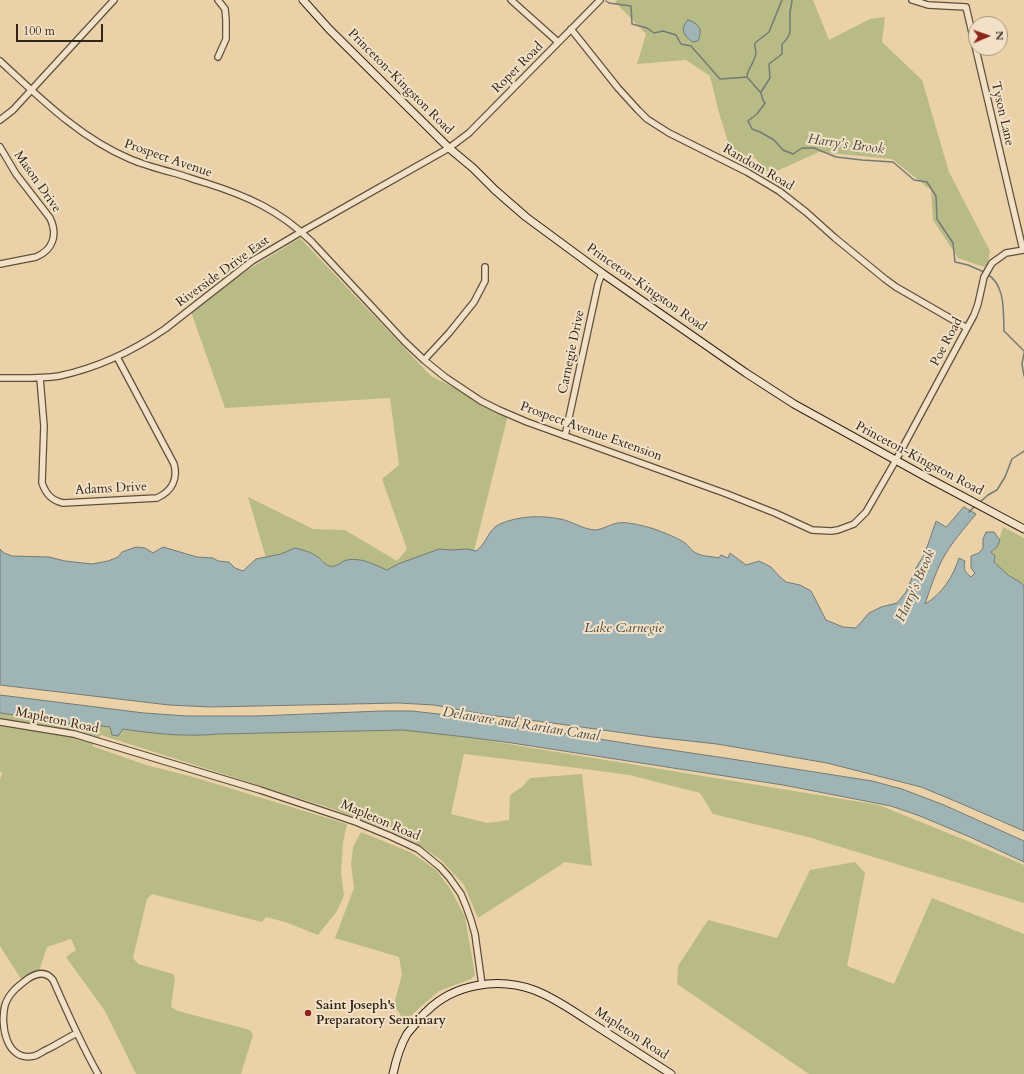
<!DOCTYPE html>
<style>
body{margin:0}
#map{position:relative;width:1024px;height:1074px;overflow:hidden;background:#ebd1a7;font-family:Cardo,serif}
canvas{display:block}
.north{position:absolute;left:968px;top:16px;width:40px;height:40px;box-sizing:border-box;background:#f2e1c6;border:1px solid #a49681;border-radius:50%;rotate:88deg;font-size:11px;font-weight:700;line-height:16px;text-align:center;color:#30251a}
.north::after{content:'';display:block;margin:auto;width:14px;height:18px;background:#8f2418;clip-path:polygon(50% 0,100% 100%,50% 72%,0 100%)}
.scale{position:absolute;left:16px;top:24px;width:87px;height:18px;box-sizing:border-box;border:2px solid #30251a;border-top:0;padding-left:5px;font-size:12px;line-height:14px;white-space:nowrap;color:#30251a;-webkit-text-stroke:3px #f2e1c6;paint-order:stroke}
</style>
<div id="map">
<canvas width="1024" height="1074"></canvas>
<div class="north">N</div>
<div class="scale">100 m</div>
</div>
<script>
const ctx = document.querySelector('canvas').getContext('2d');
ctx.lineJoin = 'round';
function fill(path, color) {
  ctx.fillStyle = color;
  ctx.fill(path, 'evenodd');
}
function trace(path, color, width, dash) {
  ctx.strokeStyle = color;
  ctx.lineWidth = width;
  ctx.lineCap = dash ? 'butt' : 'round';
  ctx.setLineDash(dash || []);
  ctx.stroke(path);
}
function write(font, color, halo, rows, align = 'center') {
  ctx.font = font + ' Cardo,serif';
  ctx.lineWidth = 4;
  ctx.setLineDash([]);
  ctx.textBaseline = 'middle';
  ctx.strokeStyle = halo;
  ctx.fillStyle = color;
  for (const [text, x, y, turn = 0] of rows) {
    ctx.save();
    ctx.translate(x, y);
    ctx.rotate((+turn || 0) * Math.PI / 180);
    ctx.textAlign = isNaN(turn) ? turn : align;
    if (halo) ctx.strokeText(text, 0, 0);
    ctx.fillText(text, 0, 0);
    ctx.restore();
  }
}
fill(new Path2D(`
 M617 0H813L829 40 870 19 885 17 882 42 922 80 949 172 990 251 987 268 958 258 933 220 931 190 892 159 819 152 770 174 755 158 733 159 718 109 710 76 686 60 637 64 646 34 615 2Z
 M300 238 431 376 508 415 474 551 467 549 451 550 439 549 398 564 387 570 362 560H347L337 566 331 567 326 564 318 557 307 551 295 548 281 554 266 558 248 497 313 529 345 530 397 561 407 549 382 479 399 465 390 398 225 408 189 306Z
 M1003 527 1024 538V586C1017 578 999 571 994 562 993 559 992 555 991 552L997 547Z
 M0 713 64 721V728H68L70 722C119 728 168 739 219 734L403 730 466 737 879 805 965 840 1024 865V903L808 837 713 814 700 793 629 775 562 766 464 754 451 814 487 823 509 820 510 795 522 787 530 778 582 774 592 866 565 862 478 918 464 885 440 859 414 842 386 829 333 809 101 735 92 746 146 765 193 777 347 824 343 842 341 872 344 895 337 911 318 935 285 922 266 917 262 922 152 894 147 899 133 958 138 964 173 974 175 978 171 1007 178 1011 250 1030 253 1035 241 1074H136L105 1011 66 957 76 950 71 939 47 947 38 974 23 982 0 946V780L2 773 0 771Z
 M361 832 412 853 436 870 451 890 465 917 475 975 471 979 439 991 417 1010 405 1022 394 1005 402 974 399 957 335 938 354 888 351 864 353 847Z
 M855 862 865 873 847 966 894 984 932 898 1024 934V1074H809L677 984 678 966 708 920 777 938 810 870Z`), '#b8bb86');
const water = new Path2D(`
 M688 20C699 23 703 30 698 41L693 42C684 36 679 29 688 20Z
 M964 507 976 514C964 529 951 543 942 560 935 574 930 589 925 604 942 594 953 577 959 558L965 561C963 569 965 572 971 577L975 573 971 568V556L979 553 983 548V539L986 532H994L1000 540 997 547 991 552 995 556 994 562 1008 575 1020 582 1024 586V831L955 801 921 787 827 763 717 744 653 737 545 722 488 715 434 705 398 703 210 707 169 705 0 685V549L4 553 12 556 49 557 65 561 92 564 108 561 118 557 122 552 136 547 145 548 153 553 163 547 197 557 213 558 218 561 229 562 235 568 243 571 256 559 281 554 295 548C303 550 311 552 318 557 322 560 325 565 330 566 337 568 341 561 347 560 361 557 375 565 387 570L398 564 439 549 451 550 467 549 476 551C486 545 488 529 500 524 518 516 541 515 560 519 572 521 582 529 595 530 601 530 611 524 618 523 626 521 649 527 657 530 665 533 678 538 685 543 689 546 691 551 696 553 704 557 710 556 719 558L721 555 728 558 730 553 746 565 759 561 771 567 780 577 786 582 800 585 811 591 826 620 843 627 856 628 869 613 881 607 897 603 906 592 916 568 925 553 936 521 946 527Z
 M0 695 144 713 187 716H257L382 711H412L456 716 637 745 725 758 872 781 902 789 944 805 1024 841V862L970 837 920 816 891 806 783 785 512 743 466 737 403 730 219 734C187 737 155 734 123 729L118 736 112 735 110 727 70 722 68 728H64V721L0 713Z`);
fill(water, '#9fb4b4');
trace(water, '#737b76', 1);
trace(new Path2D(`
 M606 1 609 3 631 6 632 24 647 28 654 33 663 31 676 35 681 44 691 46 720 79 747 77 761 93 763 100 765 103 757 114 748 121 752 129 760 132 774 140 783 150 793 154 802 148H814L836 157 862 160 893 162 914 180 927 182 936 196 937 219 953 243 955 262 968 265 984 272
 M747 76C748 68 755 62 756 53 756 50 754 46 755 43L769 32 782 0
 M761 92 770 78 769 64 782 54V44C794 33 789 28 790 13 790 9 792 5 792 0
 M987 274C1006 285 1003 312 1004 331L1024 351
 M1024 353 1022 364 1024 376
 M980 502 988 495 997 490 1005 477 1012 459 1024 451
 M969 512 975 506`), '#737b76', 1.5);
const street = new Path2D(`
 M218 0 225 9 226 20V39L218 57
 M511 0 558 42
 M912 0 928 5 966 7 1023 250
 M571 29 618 88 638 110 647 119 669 133 747 172 779 191 806 212 835 238 885 279 896 287 967 328
 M0 61C40 98 80 138 130 159 144 165 159 169 174 173 185 176 195 180 206 183 247 196 279 210 311 241L404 341 424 360 445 377 481 401 499 410 527 422 727 494 775 513 812 530 831 531 838 530 854 524 866 512 896 460 974 315 978 304 984 277 992 263 1006 253 1024 250
 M0 120 13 110 114 0
 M0 147 16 174 50 218C58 235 53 250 36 257L0 264
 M424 360 449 333 474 302 485 281V267
 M0 378C19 378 39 379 59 376 97 368 133 351 165 329L252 261 301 232 449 148 469 133 600 0
 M40 378 44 426 42 483C46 494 51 500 63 503L157 498C172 491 178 479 174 464L117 357
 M565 436 598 284 602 273
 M0 722 74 734 260 790 356 822 390 836 418 849 440 867 449 877 461 894 466 906 471 920 475 934 482 985
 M77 1033C67 1038 58 1044 48 1049 43 1051 39 1055 34 1056 6 1062 0 1025 5 1005 9 993 18 986 29 978 37 973 46 971 53 980 67 1012 81 1044 98 1074`);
const secondary = new Path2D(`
 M303 0 329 29 449 148 473 168 495 190 526 217 602 273 746 373 794 404 928 478 1024 529
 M393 1074C396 1060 400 1046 407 1034 410 1030 414 1026 417 1022 420 1019 423 1014 427 1011 454 984 498 977 534 990 553 997 570 1009 587 1020 615 1038 643 1056 671 1074`);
trace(street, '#5f503d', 8);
trace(secondary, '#30251a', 9);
trace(street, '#f2e1c6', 5.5);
trace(secondary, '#f2e1c6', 7);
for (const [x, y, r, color] of [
 [308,1013,4,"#8f2418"]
]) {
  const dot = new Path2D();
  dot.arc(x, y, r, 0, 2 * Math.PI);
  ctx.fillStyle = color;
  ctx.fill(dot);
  trace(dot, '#f2e1c6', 1.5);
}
write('13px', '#30251a', '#f2e1c6', [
 ["Roper Road",518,68,-45],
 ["Princeton-Kingston Road",400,82,45],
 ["Tyson Lane",1002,114,77],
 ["Prospect Avenue",168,159,19],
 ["Random Road",758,168,30],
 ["Mason Drive",37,182,55],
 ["Riverside Drive East",223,272,-36],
 ["Princeton-Kingston Road",646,288,35],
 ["Poe Road",947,342,-62],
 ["Carnegie Drive",572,352,-78],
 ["Prospect Avenue Extension",591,432,20],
 ["Princeton-Kingston Road",919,459,28],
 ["Adams Drive",111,489,-3],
 ["Mapleton Road",57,721,12],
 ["Mapleton Road",380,821,23],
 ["Mapleton Road",631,1034,33]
]);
write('bold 13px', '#30251a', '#f2e1c6', [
 ["Saint Joseph's",316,1006],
 ["Preparatory Seminary",316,1021]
], 'left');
write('italic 14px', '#4c4940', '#f2e1c6', [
 ["Harry's Brook",846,145,8],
 ["Harry's Brook",916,586,-66],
 ["Lake Carnegie",624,629],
 ["Delaware and Raritan Canal",521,725,9]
]);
</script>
